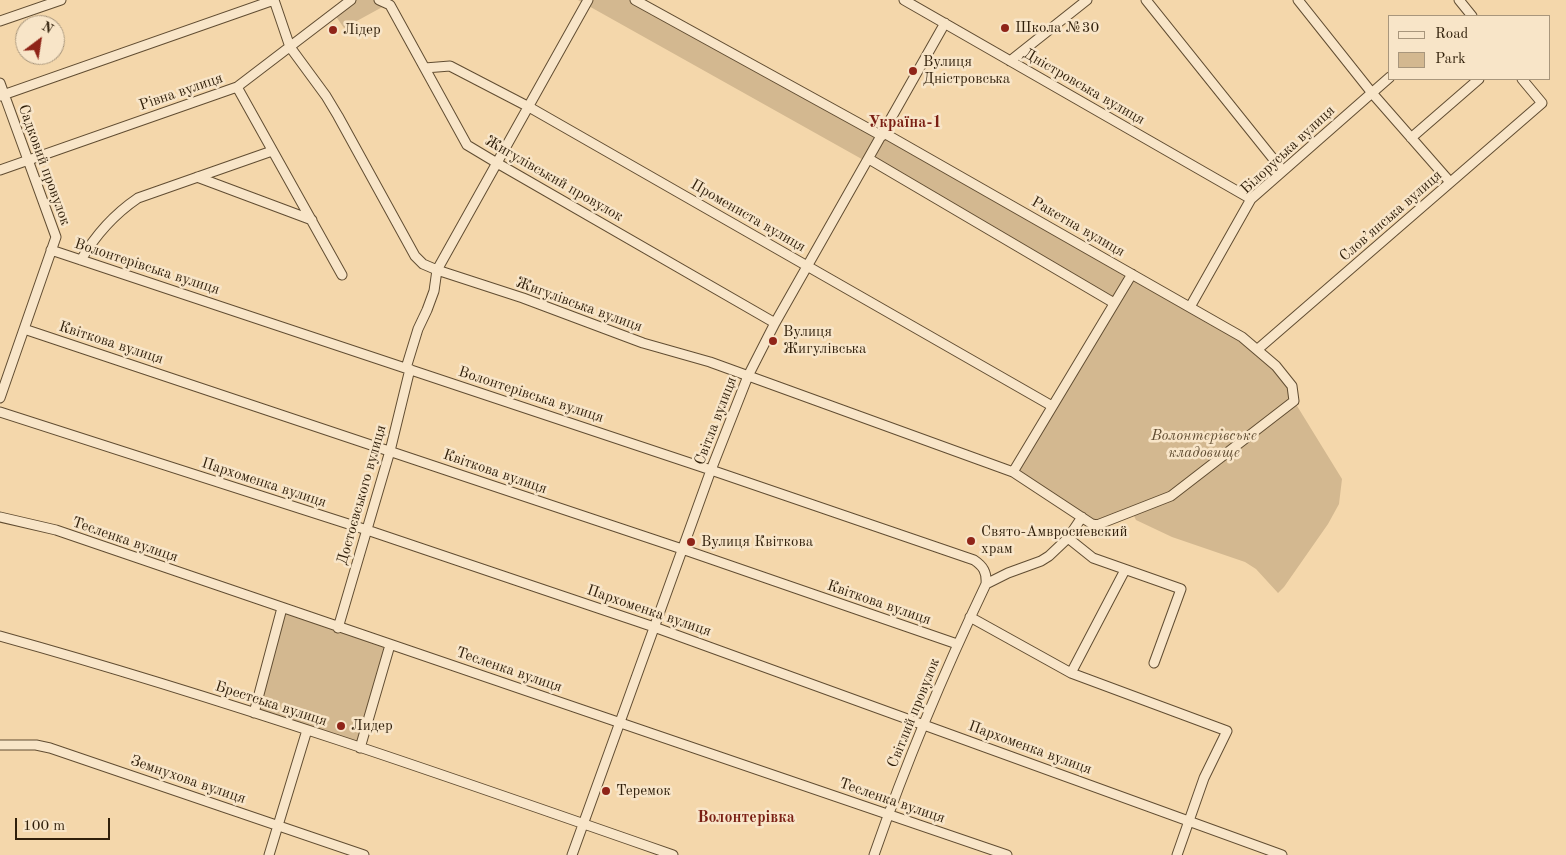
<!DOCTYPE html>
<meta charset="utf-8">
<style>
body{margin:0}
#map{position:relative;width:1566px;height:855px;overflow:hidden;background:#f4d7ab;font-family:"Old Standard TT",serif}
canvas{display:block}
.legend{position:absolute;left:1388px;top:15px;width:162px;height:65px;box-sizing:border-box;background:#f8e5c8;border:1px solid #a8967c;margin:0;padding:6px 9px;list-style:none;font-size:15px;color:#301f0a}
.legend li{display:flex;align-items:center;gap:10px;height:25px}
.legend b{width:25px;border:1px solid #a8967c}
.north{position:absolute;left:15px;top:15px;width:50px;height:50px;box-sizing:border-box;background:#f8e5c8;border:1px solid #a8967c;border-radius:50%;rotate:31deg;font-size:14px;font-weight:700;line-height:20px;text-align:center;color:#301f0a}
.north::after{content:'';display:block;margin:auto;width:18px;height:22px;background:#8f2418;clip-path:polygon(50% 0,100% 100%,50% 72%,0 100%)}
.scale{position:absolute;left:15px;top:818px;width:95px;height:22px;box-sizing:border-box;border:2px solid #301f0a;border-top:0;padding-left:6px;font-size:15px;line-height:18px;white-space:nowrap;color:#301f0a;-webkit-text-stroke:4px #f8e5c8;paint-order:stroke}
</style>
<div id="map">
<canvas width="1566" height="855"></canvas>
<ul class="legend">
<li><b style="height:6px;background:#f8e5c8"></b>Road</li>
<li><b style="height:14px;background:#d3b890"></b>Park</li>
</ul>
<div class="north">N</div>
<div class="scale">100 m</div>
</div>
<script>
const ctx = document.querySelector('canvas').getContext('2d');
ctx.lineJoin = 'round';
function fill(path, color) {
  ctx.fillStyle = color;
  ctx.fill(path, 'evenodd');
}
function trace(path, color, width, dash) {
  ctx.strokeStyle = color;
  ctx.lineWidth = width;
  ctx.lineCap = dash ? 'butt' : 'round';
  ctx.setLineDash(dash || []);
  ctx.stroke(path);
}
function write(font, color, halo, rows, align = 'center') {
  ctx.font = font + ' "Old Standard TT",serif';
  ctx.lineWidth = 5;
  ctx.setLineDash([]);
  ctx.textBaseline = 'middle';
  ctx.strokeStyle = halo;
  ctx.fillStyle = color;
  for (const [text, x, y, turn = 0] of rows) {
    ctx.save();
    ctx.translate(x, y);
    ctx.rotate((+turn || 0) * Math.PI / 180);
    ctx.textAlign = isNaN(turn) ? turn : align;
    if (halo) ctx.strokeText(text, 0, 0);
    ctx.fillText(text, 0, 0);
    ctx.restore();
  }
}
fill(new Path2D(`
 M354 0H375L386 5 344 28 335 15Z
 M578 0H631L883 138 885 136 1242 337 1292 386 1294 401 1342 479 1339 504 1328 524 1284 587 1278 593 1256 569 1245 562 1172 537 1136 520 1132 512 1097 525 1013 472 1115 301Z
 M283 610 388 646 359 746 255 712Z`), '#d3b890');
const minor = new Path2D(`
 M274 0 290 47 326 96 338 116 415 256 423 264 437 270 523 298 643 343 710 362 1013 472 1092 524 1097 525 1171 496 1294 401 1292 386 1276 366 1242 337 884 133
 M379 0 390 5 467 145 497 163 775 323
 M635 0 882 136
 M904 0 1251 199
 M1146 0 1283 171
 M1298 0 1372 93 1450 182
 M1459 0 1472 16
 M0 21 61 0
 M1010 61 1087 0
 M425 68 450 66 529 107 1052 406
 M0 83 56 237 0 398
 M237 87 342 275
 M0 96 274 0
 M1411 138 1479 79
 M869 159 1114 303
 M0 170 237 87 351 0
 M197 177 312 220
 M51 250 711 470 974 560C983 566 987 572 986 584 944 672 906 763 874 855
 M81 260C96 234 113 215 138 198L272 151
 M1190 307 1251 199 1390 77
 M24 329 682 549 957 644
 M1258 349 1542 103 1522 79
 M406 368 418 329 427 310 434 291 437 270 588 0
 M0 412 367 530 654 627 1282 855
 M1013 472 1132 274
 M0 517 56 530 1007 855
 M1068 538 1093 558 1181 589 1154 663
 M986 584 1008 573 1041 561 1049 556 1068 538 1082 517
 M970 617 1071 673 1227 731 1204 778 1177 855
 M338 628 390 451 410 369
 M0 636C227 699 450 777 673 855
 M1071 673 1125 570
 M254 713 282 608
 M0 745H36L50 748 364 855
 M360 748 390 645
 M269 855 307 730
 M572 855 711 470 748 376 775 323 945 23`);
trace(minor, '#614d32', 11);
trace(minor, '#f8e5c8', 9);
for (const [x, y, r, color] of [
 [1005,28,5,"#8f2418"],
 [333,30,5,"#8f2418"],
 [913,71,5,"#8f2418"],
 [773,341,5,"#8f2418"],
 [971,541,5,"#8f2418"],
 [691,542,5,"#8f2418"],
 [341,726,5,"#8f2418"],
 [606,791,5,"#8f2418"]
]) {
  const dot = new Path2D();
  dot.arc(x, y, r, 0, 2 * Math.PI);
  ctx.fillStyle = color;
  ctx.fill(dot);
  trace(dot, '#f8e5c8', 2);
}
write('15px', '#301f0a', '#f8e5c8', [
 ["Школа №30",1015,28],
 ["Лідер",343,30],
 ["Вулиця",923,62],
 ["Дністровська",923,79],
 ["Вулиця",783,332],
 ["Жигулівська",783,349],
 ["Свято-Амвросиевский",981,532],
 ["храм",981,549],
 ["Вулиця Квіткова",701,542],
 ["Лидер",351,726],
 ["Теремок",616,791]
], 'left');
write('15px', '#301f0a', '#f8e5c8', [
 ["Дністровська вулиця",1084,87,30],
 ["Рівна вулиця",181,92,-19],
 ["Білоруська вулиця",1288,150,-43],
 ["Садковий провулок",44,165,70],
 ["Жигулівський провулок",554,179,30],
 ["Промениста вулиця",748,216,30],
 ["Слов’янська вулиця",1391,216,-41],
 ["Ракетна вулиця",1078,227,30],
 ["Волонтерівська вулиця",147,267,18],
 ["Жигулівська вулиця",579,305,20],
 ["Квіткова вулиця",111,343,18],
 ["Волонтерівська вулиця",531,395,18],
 ["Світла вулиця",716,421,-69],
 ["Квіткова вулиця",495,472,19],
 ["Пархоменка вулиця",264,483,18],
 ["Достоєвського вулиця",362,495,-74],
 ["Тесленка вулиця",125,540,19],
 ["Квіткова вулиця",879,603,19],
 ["Пархоменка вулиця",649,611,19],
 ["Тесленка вулиця",509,670,19],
 ["Брестська вулиця",271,704,18],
 ["Світлий провулок",914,713,-68],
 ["Пархоменка вулиця",1030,748,20],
 ["Земнухова вулиця",188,780,19],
 ["Тесленка вулиця",892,801,19]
]);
write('italic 15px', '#614d32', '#f8e5c8', [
 ["Волонтерівське",1204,436],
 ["кладовище",1204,453]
]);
write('bold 16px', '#7a1f14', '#f8e5c8', [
 ["Україна-1",905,123],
 ["Волонтерівка",746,818]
]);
</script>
